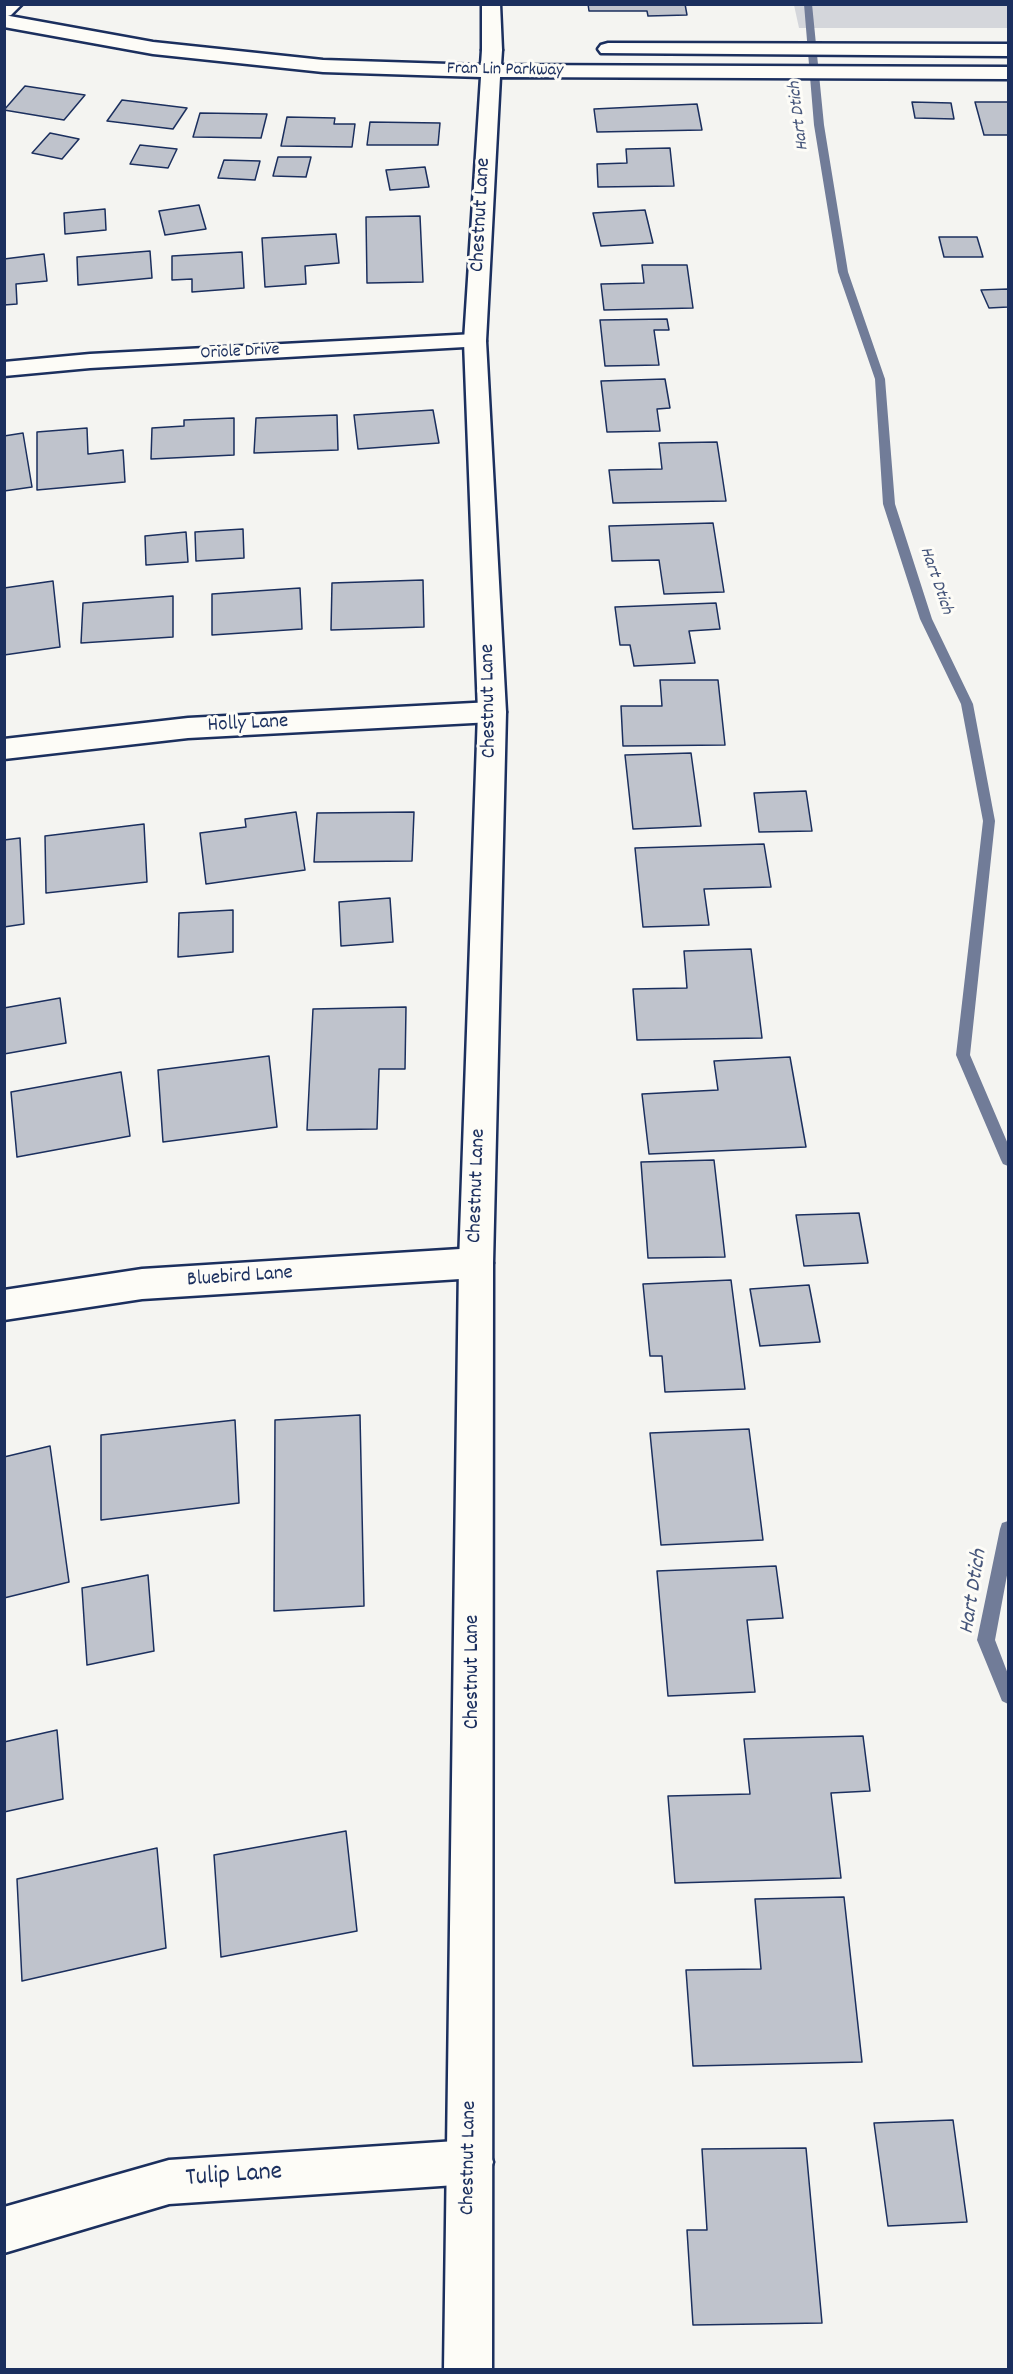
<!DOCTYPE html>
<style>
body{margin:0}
#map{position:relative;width:1013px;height:2374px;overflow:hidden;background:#f4f4f1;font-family:Dekko,sans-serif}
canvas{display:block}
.frame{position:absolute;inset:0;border:6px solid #1b2f5e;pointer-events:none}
</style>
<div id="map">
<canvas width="1013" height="2374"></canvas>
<div class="frame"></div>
</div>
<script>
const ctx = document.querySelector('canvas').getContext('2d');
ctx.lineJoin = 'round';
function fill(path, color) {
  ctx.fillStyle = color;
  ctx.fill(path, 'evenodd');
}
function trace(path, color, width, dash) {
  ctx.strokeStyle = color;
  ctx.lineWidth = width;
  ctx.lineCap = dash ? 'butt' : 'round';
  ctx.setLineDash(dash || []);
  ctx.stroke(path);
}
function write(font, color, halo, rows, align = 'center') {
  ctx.font = font + ' Dekko,sans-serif';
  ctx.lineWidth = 6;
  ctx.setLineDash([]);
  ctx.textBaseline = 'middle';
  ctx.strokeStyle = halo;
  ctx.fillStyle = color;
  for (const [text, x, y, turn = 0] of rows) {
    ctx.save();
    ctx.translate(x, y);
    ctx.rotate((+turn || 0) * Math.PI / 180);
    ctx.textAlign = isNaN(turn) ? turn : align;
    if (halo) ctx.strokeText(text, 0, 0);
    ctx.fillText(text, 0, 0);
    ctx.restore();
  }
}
fill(new Path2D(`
 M794 5H1008V28H799Z`), '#d4d6db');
fill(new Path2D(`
 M804 4H812L824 125 848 272 885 379 895 504 932 619 973 704 995 821 970 1055 1008 1144V1166L1003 1164 1001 1160 956 1055 983 821 961 704 920 619 883 504 875 379 838 272 814 125Z
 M1008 1521V1570L995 1640 1008 1674V1704L1002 1701 977 1640 1000 1529 1002 1523Z`), '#717c98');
const building = new Path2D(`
 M588 4H685L687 15 648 16 647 11H589Z
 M25 86 85 95 64 120 4 110Z
 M122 100 187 108 173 129 107 121Z
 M912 102 951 103 954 119 915 118Z
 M975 102H1008V135H984Z
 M697 104 702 130 597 132 594 109Z
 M200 113 267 114 261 138 193 137Z
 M287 117 335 118 334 124H355L352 147 281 146Z
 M370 122 440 123 438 145H367Z
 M50 133 79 139 62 159 32 153Z
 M140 145 177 149 168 168 130 164Z
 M670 148 674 186 598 187 597 164 627 163 626 149Z
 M278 157H311L306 177 273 176Z
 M224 160 260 161 255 180 218 178Z
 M425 167 429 187 390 190 386 170Z
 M199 205 206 229 165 235 159 211Z
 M105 209 106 230 65 234 64 213Z
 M645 210 653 243 601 246 593 213Z
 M420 216 423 282 367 283 366 217Z
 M336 234 339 263 305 266 306 284 265 287 262 238Z
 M939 237H977L983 257H944Z
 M150 251 152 278 78 285 77 257Z
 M242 252 244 288 192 292V279L172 280V256Z
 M44 254 47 281 16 284 17 304 4 305V259Z
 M642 265H687L693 308 604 310 601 284 644 283Z
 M1008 289V307L989 308 981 290Z
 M667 319 669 330H654L659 365 605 366 600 320Z
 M665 379 670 408 657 409 660 431 607 432 601 381Z
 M433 410 439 443 358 449 354 415Z
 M337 415 338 450 254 453 256 418Z
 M234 418V455L151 459 152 428 184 426V420Z
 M87 428 88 454 123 450 125 482 37 490V432Z
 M23 433 32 487 4 491V436Z
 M717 442 726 501 613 503 609 470 662 469 659 443Z
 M713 523 724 592 664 594 659 560 612 561 609 526Z
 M243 529 244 558 196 561 195 532Z
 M186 532 188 562 146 565 145 536Z
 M423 580 424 627 331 630 332 583Z
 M53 581 60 647 4 655V588Z
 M300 588 302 629 212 635V594Z
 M173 596V637L81 643 83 603Z
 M716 603 720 629 689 631 695 663 634 666 630 645H620L615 607Z
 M660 680H718L725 745 623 746 621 706H662Z
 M691 753 701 826 633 829 625 755Z
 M806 791 812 831 759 832 754 793Z
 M296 812 305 870 206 884 200 833 246 827 245 819Z
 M414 812 412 861 314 862 317 813Z
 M144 824 147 882 46 893 45 836Z
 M20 838 24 924 4 927V840Z
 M764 844 771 887 704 889 709 925 643 927 635 848Z
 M390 898 393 942 341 946 339 902Z
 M233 910V952L178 957 179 913Z
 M751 949 762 1038 637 1040 633 989 687 988 684 951Z
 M60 998 66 1043 4 1054V1008Z
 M406 1007 405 1069H379L377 1129 307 1130 313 1009Z
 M269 1056 277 1127 163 1142 158 1070Z
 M790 1057 806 1147 649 1154 642 1094 718 1090 714 1061Z
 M121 1072 130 1136 17 1157 11 1092Z
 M714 1160 725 1257 648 1258 641 1162Z
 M859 1213 868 1263 804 1266 796 1215Z
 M731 1280 745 1389 665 1392 662 1356H650L643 1284Z
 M809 1285 820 1342 760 1346 750 1289Z
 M360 1415 364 1606 274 1611 275 1420Z
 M235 1420 239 1503 101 1520V1435Z
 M749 1429 763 1540 661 1545 650 1433Z
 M50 1446 69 1582 4 1598V1457Z
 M776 1566 783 1618 747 1620 755 1692 668 1696 657 1571Z
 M148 1575 154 1651 87 1665 82 1588Z
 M57 1730 63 1799 4 1812V1742Z
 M863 1736 870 1791 831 1793 841 1878 675 1883 668 1796 750 1794 744 1739Z
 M346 1831 357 1931 221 1957 214 1855Z
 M157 1848 166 1948 22 1981 17 1879Z
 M844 1897 862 2062 693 2066 686 1970 761 1969 755 1899Z
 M953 2120 967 2222 888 2226 874 2123Z
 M806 2148 822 2323 693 2325 687 2230H707L702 2149Z`);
fill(building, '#bfc3cc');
trace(building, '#1b2f5e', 1.5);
const street = new Path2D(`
 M4 4H22L11 15 4 17Z
 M482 4H500L502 50 499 54H485L482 50Z
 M475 334 483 336 486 341 483 346 90 368 4 376V362L90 354Z
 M492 702 502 705 506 712 502 719 492 722 188 738 4 759V739L188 718Z
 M476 1248 488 1252 493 1263 488 1274 476 1278 142 1299 4 1320V1290L142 1269Z
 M471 2140 487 2146 493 2162 487 2178 471 2184 169 2204 4 2253V2207L169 2160Z`);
const secondary = new Path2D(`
 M4 15 153 42 323 60 481 65 482 50 485 46H499L502 50 501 65 1008 67V79L500 77 486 341 506 712 493 1263 492 2370H444L459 1263 478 712 464 341 481 77 323 72 153 54 4 27Z
 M608 43 1008 44V56L601 53 598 49 601 45Z`);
trace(street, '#1b2f5e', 5);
trace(secondary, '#1b2f5e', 5);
fill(street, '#fdfcf7');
fill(secondary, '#fdfcf7');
write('18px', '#1b2f5e', '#fdfcf7', [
 ["Fran Lin Parkway",505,71,1],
 ["Oriole Drive",240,353,-3]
]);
write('italic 18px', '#46567b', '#fdfcf7', [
 ["Hart Dtich",800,116,-97],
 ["Hart Dtich",935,581,71]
]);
write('21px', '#1b2f5e', '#fdfcf7', [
 ["Chestnut Lane",482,215,-87],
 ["Chestnut Lane",490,701,-91],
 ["Holly Lane",248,725,-3],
 ["Chestnut Lane",478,1186,-88],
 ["Bluebird Lane",240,1278,-4],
 ["Chestnut Lane",474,1672,-90],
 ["Chestnut Lane",470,2158,-89]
]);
write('italic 22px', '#46567b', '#fdfcf7', [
 ["Hart Dtich",975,1592,-81]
]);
write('26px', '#1b2f5e', '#fdfcf7', [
 ["Tulip Lane",234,2177,-4]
]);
</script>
